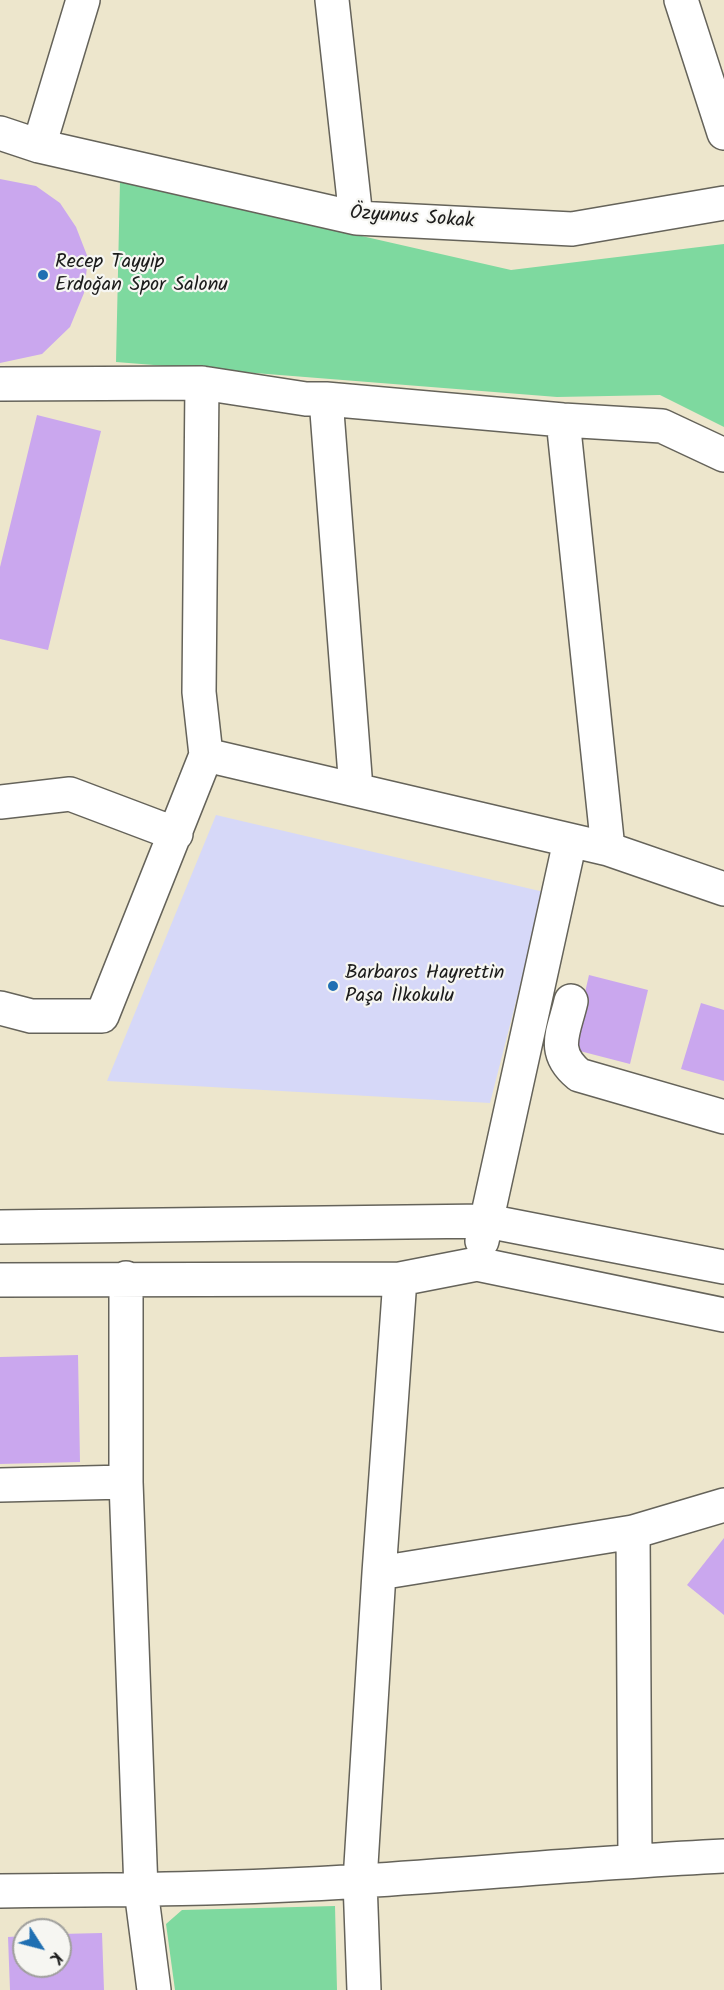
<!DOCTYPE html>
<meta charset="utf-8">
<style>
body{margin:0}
#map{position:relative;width:724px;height:1990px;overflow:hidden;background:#ede6cc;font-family:Kalam,sans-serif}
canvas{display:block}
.north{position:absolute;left:12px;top:1918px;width:60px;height:60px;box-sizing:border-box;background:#f6f6f2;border:2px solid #9f9f9c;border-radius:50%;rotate:126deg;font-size:16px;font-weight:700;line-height:24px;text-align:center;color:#1c1c1c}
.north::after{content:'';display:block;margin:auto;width:21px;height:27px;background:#1f6fb2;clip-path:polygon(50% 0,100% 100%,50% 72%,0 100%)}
</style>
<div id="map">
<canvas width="724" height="1990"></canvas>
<div class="north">K</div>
</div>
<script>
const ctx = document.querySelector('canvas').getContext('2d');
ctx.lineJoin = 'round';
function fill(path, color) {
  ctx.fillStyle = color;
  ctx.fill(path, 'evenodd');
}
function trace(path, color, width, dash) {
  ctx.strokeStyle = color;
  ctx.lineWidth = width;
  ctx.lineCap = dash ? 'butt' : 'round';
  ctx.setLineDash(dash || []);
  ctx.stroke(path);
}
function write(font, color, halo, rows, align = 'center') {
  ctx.font = font + ' Kalam,sans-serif';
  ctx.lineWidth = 4.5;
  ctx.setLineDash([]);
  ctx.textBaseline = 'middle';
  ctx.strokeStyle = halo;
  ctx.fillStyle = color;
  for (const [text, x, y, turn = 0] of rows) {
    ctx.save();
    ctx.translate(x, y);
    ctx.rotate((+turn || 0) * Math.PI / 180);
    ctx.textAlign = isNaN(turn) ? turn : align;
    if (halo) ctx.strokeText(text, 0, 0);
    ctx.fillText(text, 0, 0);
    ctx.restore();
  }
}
fill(new Path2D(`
 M216 815 544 892 490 1103 107 1081Z`), '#d6d8f8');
fill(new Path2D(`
 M120 181 511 270 724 244V427L660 395 557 397 116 362Z
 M335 1906 337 1990H175L166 1924 182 1910Z`), '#7ed99f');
fill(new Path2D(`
 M0 179 36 186 60 203 76 227 88 258 84 293 70 327 42 354 0 363Z
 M37 415 101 431 48 650 0 639V567Z
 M589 975 648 990 630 1064 572 1049Z
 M701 1003 724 1010V1081L681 1069Z
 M78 1355 80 1462 0 1464V1357Z
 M724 1538V1615L687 1585Z
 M102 1933 104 1990H10L8 1937 24 1936V1966H60V1934Z`), '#caa7ee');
const minor = new Path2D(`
 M332 0 356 218
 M681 0 724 133
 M0 133 39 146 356 218 572 229 724 203
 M39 146 83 0
 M0 384 202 383 306 399H326L563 420 662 426 724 455
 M326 399 356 789
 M563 420 608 849
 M206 755 608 849 724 889
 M0 802 70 794 176 834
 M571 1001C564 1032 550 1051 579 1075L724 1117
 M0 1008 31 1016H102L206 755 199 692 202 383
 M0 1227 487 1221 724 1267
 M482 1241 570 841
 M126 1278V1482L141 1890 154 1990
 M0 1280 400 1279 477 1264 724 1315
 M0 1485 126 1482
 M633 1532 635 1860
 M379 1573 400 1279
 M0 1891C121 1890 242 1889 362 1881 483 1873 603 1862 724 1856
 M364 1990 360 1881 379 1573 633 1532 724 1505`);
trace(minor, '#65635a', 36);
trace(minor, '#fff', 33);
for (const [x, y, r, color] of [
 [43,275,6,"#1f6fb2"],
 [333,986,6,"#1f6fb2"]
]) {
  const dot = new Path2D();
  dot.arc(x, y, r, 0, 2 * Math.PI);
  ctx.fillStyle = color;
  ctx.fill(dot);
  trace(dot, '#f6f6f2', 2);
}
write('20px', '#1c1c1c', '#f6f6f2', [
 ["Özyunus Sokak",412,219,4]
]);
write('20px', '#1c1c1c', '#f6f6f2', [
 ["Recep Tayyip",55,264],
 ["Erdoğan Spor Salonu",55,287],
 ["Barbaros Hayrettin",345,975],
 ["Paşa İlkokulu",345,998]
], 'left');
</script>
